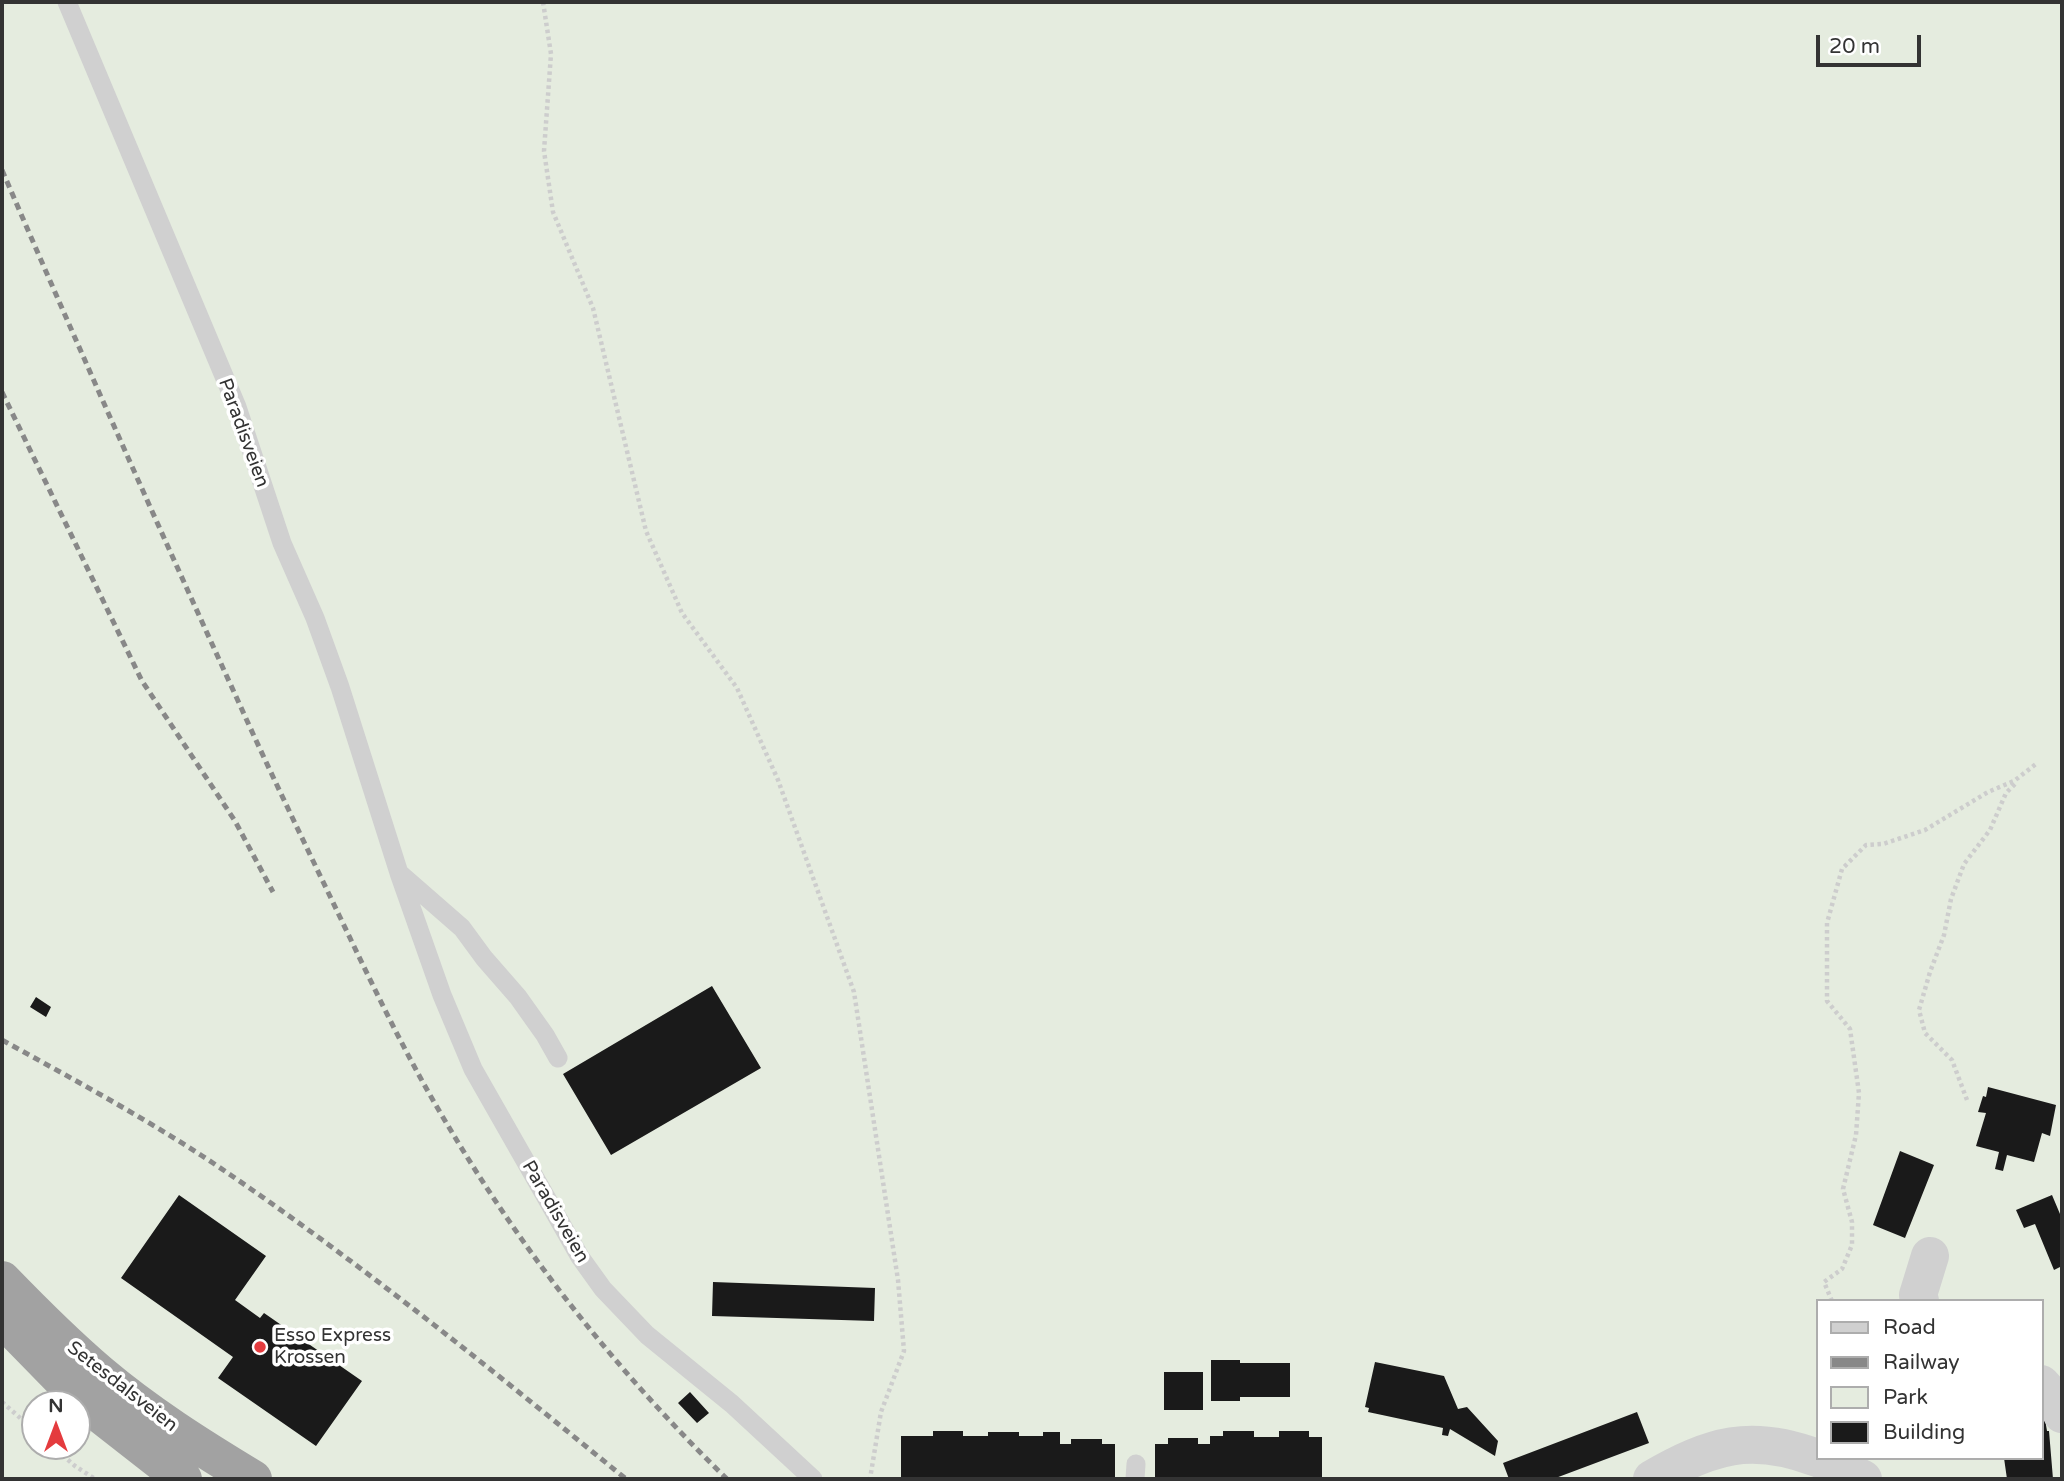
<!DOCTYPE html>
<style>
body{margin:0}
#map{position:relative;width:2064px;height:1481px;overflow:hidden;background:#fff;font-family:"Varela Round",sans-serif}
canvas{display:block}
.frame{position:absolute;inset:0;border:4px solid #333;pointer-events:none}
.legend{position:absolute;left:1816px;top:1299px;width:228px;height:161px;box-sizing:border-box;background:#fff;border:2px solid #adadad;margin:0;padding:9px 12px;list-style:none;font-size:21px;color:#333}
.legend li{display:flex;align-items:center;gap:14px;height:35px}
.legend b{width:35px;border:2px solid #adadad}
.north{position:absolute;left:21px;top:1390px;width:70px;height:70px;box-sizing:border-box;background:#fff;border:2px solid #adadad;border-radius:50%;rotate:0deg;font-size:19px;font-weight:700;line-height:28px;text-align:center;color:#333}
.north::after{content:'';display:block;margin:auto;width:24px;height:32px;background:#e43b3e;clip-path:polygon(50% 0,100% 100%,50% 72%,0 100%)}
.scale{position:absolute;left:1816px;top:35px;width:105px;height:32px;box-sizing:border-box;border:4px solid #333;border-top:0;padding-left:9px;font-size:21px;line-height:24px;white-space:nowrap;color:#333;-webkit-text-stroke:5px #fff;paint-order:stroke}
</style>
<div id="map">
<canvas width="2064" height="1481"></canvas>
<div class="frame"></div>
<ul class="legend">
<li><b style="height:9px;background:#d0d0d0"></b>Road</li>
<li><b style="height:9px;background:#888"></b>Railway</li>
<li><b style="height:19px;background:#e5ecdf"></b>Park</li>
<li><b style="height:19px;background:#1a1a1a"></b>Building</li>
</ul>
<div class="north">N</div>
<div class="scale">20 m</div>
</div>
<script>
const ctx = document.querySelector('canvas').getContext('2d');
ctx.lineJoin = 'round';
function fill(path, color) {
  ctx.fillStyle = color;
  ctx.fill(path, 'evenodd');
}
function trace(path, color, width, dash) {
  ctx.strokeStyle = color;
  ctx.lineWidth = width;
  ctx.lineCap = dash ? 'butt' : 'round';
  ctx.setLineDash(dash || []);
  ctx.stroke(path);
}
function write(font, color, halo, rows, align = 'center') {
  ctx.font = font + ' "Varela Round",sans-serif';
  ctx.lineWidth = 7;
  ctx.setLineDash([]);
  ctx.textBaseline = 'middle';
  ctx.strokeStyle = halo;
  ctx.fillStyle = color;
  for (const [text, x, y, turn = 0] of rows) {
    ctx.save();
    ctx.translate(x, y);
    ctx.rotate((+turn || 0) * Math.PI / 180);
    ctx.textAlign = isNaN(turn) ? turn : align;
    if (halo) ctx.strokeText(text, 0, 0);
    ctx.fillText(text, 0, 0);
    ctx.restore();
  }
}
fill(new Path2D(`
 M2 2H2062V1479H2ZM1817 1301H2041V1458H1817ZM35 1404H77V1446H35Z`), '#e5ecdf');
fill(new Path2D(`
 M712 986 761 1068 611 1155 563 1074Z
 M36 997 51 1007 46 1017 30 1007Z
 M1988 1087 2056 1105 2050 1136 2042 1133 2034 1162 2007 1155 2003 1171 1995 1169 1999 1152 1976 1146 1986 1113 1978 1112 1983 1096 1986 1097Z
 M1900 1151 1934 1165 1905 1238 1873 1225Z
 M179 1195 266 1256 235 1300 260 1318 264 1313 362 1381 316 1446 218 1378 233 1357 121 1278Z
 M2052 1195 2060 1214 2062 1213V1266L2054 1270 2035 1224 2024 1228 2016 1210Z
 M713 1282 875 1288 874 1321 712 1316Z
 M1211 1360H1240V1363H1290V1397H1240V1401H1211Z
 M1375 1362 1444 1376 1458 1409 1467 1407 1498 1441 1495 1456 1450 1429 1448 1436 1442 1435 1443 1428 1368 1412 1369 1408 1365 1407Z
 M1164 1372H1203V1410H1164Z
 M690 1392 709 1413 697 1423 678 1403Z
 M1637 1412 1649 1443 1553 1479H1509L1503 1463Z
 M2041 1413H2044L2047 1431H2049L2053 1479H2007L2004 1458H2041Z
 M933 1431H963V1436H988V1432H1019V1436H1043V1432H1060V1444H1071V1439H1102V1444H1115V1479H901V1436H933Z
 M1223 1431H1254V1437H1279V1431H1309V1437H1322V1479H1155V1444H1168V1438H1198V1444H1210V1436H1223Z`), '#1a1a1a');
trace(new Path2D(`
 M543 2 551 54 544 151 553 212 593 308 646 531 682 613 737 688 778 780 854 992 898 1280 904 1351 881 1412 870 1479
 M1967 1100 1952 1060 1925 1033 1919 1010 1930 972 1944 935 1951 899 1964 864 1990 830 2006 793 2017 782
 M1832 1301 1824 1282 1842 1269 1852 1245V1222L1843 1189 1856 1135 1859 1093 1850 1029 1827 1001V923L1842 869 1866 845 1883 844 1925 830 1988 792 2014 781 2036 764
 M2 1402 35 1431
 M52 1446 75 1466 95 1479`), '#cdcdcd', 4.5, [3.5, 3.5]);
trace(new Path2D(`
 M67 2 237 407 282 543 315 618 340 687 399 873 442 995 473 1069 580 1257 603 1289 647 1335 732 1404 813 1479
 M399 873 462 928 484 958 518 997 545 1035 558 1058
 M1135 1479 1136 1464`), '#d0d0d0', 19);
trace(new Path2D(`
 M1920 1301 1918 1295 1930 1256
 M2041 1384 2053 1397 2062 1414
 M1818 1458 1863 1479
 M1652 1479C1711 1445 1751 1433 1817 1458`), '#d0d0d0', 38);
trace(new Path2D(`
 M2 1280C33 1312 65 1344 99 1373 146 1413 200 1447 253 1479
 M2 1318 82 1400 183 1479`), '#a2a2a2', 38);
trace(new Path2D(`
 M2 170C79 349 158 526 239 703 271 774 305 844 339 915 373 986 406 1056 447 1124 524 1254 618 1373 727 1479
 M2 392 142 681 235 821 273 892
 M2 1040C73 1079 145 1118 213 1163 357 1260 492 1370 626 1479`), '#888', 5, [7, 5]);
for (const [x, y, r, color] of [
 [260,1347,7,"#e43b3e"]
]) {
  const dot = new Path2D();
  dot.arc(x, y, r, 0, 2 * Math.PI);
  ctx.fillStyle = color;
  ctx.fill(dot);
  trace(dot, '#fff', 2.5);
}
write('19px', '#333', '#fff', [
 ["Paradisveien",243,433,70],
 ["Paradisveien",555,1212,60],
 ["Setesdalsveien",122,1387,38]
]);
write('19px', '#333', '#fff', [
 ["Esso Express",274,1336],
 ["Krossen",274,1358]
], 'left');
</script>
